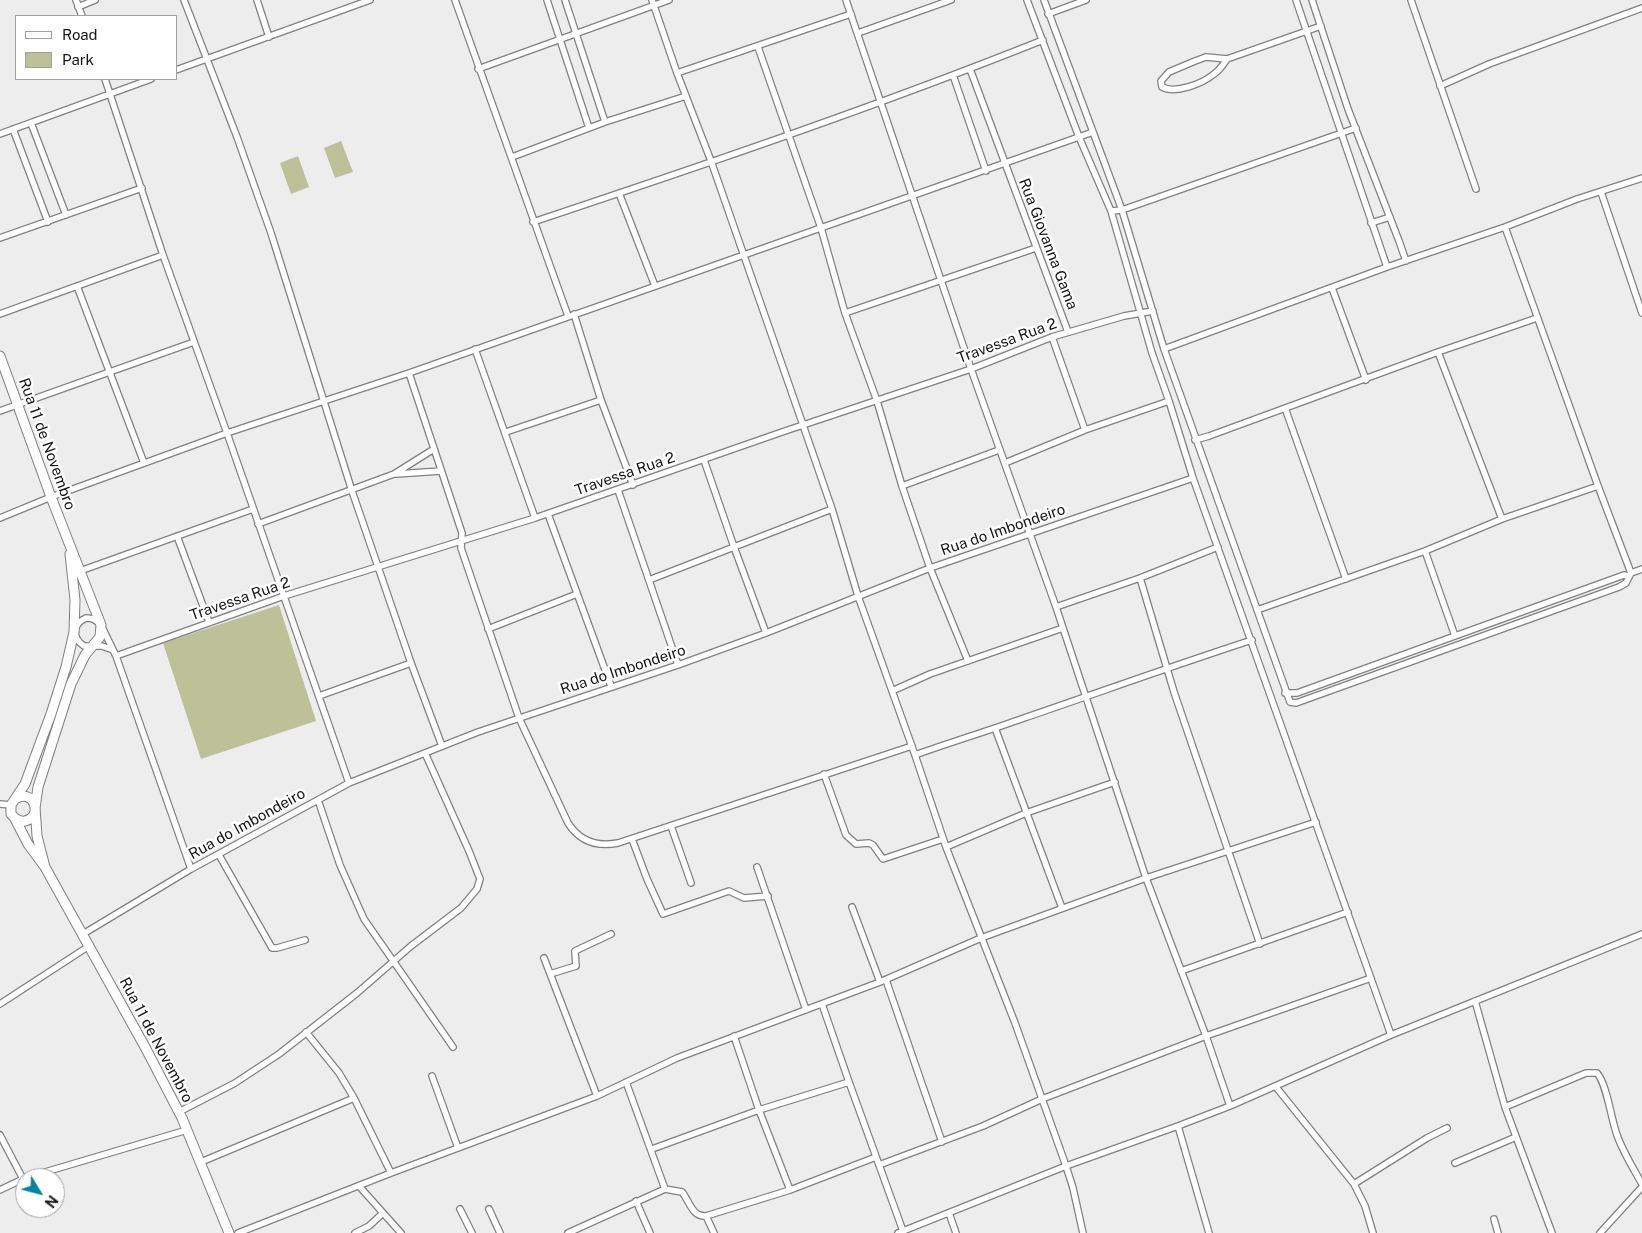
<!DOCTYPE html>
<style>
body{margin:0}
#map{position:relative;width:1642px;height:1233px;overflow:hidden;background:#ededee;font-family:"Public Sans",sans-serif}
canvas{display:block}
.legend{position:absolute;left:15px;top:15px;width:162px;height:65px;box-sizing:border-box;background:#fff;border:1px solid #a1a1a1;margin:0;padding:6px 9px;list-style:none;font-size:15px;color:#151515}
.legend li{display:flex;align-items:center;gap:10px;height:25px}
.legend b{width:25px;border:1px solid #a1a1a1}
.north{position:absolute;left:15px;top:1168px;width:50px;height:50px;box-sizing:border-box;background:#fff;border:1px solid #a1a1a1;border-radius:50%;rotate:127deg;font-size:14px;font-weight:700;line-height:20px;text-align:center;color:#151515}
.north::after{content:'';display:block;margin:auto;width:18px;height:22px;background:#0083a6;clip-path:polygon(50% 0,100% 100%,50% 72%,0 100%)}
</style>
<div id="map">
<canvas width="1642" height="1233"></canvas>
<ul class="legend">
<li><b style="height:6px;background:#fff"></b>Road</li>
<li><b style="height:14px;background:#bcc198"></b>Park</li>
</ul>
<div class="north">N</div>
</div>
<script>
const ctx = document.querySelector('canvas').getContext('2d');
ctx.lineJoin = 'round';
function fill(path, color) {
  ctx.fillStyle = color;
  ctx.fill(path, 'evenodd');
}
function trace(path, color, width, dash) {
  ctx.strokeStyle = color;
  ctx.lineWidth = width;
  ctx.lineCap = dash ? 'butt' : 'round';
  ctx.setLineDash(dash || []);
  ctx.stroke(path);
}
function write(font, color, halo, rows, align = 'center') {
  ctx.font = font + ' "Public Sans",sans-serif';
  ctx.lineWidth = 5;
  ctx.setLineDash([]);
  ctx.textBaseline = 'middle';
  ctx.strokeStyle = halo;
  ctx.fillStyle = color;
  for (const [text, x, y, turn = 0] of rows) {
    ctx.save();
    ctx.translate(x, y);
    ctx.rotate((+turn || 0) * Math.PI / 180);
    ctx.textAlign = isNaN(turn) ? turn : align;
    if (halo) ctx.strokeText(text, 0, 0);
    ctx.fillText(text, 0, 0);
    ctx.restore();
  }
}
fill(new Path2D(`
 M341 141 353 172 335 178 324 148Z
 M298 156 309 187 291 194 280 163Z
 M279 605 316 721 201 759 163 643Z`), '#bcc198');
const street = new Path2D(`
 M76 0 82 16
 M184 0 237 137 271 233 352 491 411 663 442 746
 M257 0 269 37
 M455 0 568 316
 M547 0 589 128
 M565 0 605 122
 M652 0 677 73 711 161 803 425 832 509 858 596 915 755 946 847 1015 1023 1066 1166 1073 1188 1083 1233
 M846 0 971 369 1056 607 1146 878 1206 1036 1230 1106
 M1027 0 1079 137 1111 211 1152 353 1169 401 1193 478 1391 1035
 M1044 0 1122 210 1164 349 1290 702 1296 703 1619 587 1626 583 1631 573 1598 486 1505 227
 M1296 0 1387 267
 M1312 0 1348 109 1399 241 1406 261
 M1411 0 1476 189
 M78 7 95 0
 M1048 14 1086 0
 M858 33 951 0
 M758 47 821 228 845 313 877 401 902 486
 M1227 59C1223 65 1220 70 1214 74 1202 84 1175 94 1162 87L1161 81 1169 72 1195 61 1206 57 1227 59 1321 26
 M478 69 669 0
 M970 69 1068 332
 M176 70 370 0
 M677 73 851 14
 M953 75 986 171
 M105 79 163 255 227 433 349 783
 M1440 86 1489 64 1642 8
 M31 123 66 215
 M13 129 48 222
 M0 134 151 79
 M512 157 605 122 686 96
 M1601 192 1642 313
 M619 193 655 286
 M1111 211 1122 210 1356 128
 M533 222C704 165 875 107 1043 40
 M1371 223 1390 217
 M0 238 142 188
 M77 286 144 463
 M1332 288 1366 380
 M845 313 1036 248
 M0 314 163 255
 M574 314 601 400 633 485
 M1052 337 1085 430
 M475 349 535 518
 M1164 349 1387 267 1505 227 1577 199 1642 178
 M1438 352 1502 519
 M409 373 462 533 461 548 519 718 568 823C580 842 597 847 618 843L912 746
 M1285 408 1346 579
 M0 411 194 342
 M506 432 601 400
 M1195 440 1209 436 1438 352 1537 318
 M704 460 734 547 766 633
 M1005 463 1085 430 1169 401
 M396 474 441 471
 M618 490 678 665
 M548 514 611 686
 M0 518 51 497 227 433 409 373 1093 132
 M258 524 394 474 434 449
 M177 536 209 622
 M1425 551 1455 636
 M80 571 253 509
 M1631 573 1642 569
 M1140 578 1218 547
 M649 580 832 509
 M1056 607 1140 578 1174 692 1260 944
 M1257 610 1425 551 1502 519 1598 486
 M488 629 577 594
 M113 650 102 646H84C72 638 72 624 86 618 93 618 96 620 101 625L116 656 191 869
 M116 656 284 596 535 518 785 431 971 369 1052 337 1124 316 1153 311
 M968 661 930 568 902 486 999 450
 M892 691 930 674 1063 628
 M1285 693H1297L1624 575 1629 576
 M319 696 411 663
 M995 728 1062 908
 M915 755C951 742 988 731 1024 718 1100 692 1175 665 1252 640
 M824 774 846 835 856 844 869 843 873 845 883 859 943 839
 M318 800 340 865 364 919 453 1047
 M0 804 11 805
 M671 826 691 883
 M632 839 647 879 663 914 726 892 729 891 744 898 768 896
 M946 847 1026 813 1115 782
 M219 855 272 948H277L305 940
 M757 867 806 1010
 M852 907 880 982
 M83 934 191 869 349 783 478 732 678 665 766 633 930 568 1193 478
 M544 958 597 1096
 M1181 971 1348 912
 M550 974 576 966 575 951 611 934
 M886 980 942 1142
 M1475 1001 1505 1107 1552 1233
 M0 1004 89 946
 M822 1004 849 1082 903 1231
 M306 1032 339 1073 354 1098 391 1173
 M734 1036 759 1110 790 1190
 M432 1076 458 1148
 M626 1082 665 1189
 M1276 1087 1354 1184 1365 1206 1373 1233
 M1505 1107 1586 1073H1597C1607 1084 1611 1119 1617 1135 1623 1152 1633 1168 1642 1184
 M179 1112 235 1083 279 1054 357 993 411 946 461 908 477 889 480 879 469 851 425 753
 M1178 1126 1209 1233
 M0 1135 23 1179
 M652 1149 759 1110 849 1082
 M201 1162 354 1098
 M1455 1163 1516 1137
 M879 1165 983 1126 1042 1099 1206 1036 1371 978
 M25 1178 187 1130
 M1354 1184 1427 1138 1447 1128
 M359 1186 401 1233
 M0 1190 25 1178
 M636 1201 650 1233
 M460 1209 472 1233
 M489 1209 500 1233
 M949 1213 956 1233
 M706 1216 714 1233
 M1494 1219 1498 1233
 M238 1233 391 1173 597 1096 677 1058 880 982 981 938 1146 878 1316 822
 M355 1233 369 1226 383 1213
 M568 1233 665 1189 682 1192C690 1202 692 1217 706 1216L790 1190 876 1157
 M898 1233 1066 1166 1178 1126 1230 1106 1391 1035 1642 934
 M1600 1233 1642 1187`);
const secondary = new Path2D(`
 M0 356 51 497 101 625 100 637 85 655 71 684 38 787 35 808 36 821 37 836 45 867
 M15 799C34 787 44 817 25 821 19 822 15 819 11 814V805L25 784 51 714 66 667 74 632 75 600 70 554
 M14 817 28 844 45 867 145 1047 182 1118 229 1233`);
trace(street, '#7f8081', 8);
trace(secondary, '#7f8081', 11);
trace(street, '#fff', 5.5);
trace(secondary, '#fff', 9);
write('15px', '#151515', '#fff', [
 ["Rua Giovanna Gama",1048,244,69],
 ["Travessa Rua 2",1007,341,-20],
 ["Rua 11 de Novembro",47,444,70],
 ["Travessa Rua 2",625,474,-19],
 ["Rua do Imbondeiro",1003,530,-19],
 ["Travessa Rua 2",240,599,-19],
 ["Rua do Imbondeiro",623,670,-18],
 ["Rua do Imbondeiro",247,824,-29],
 ["Rua 11 de Novembro",156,1040,62]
]);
</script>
